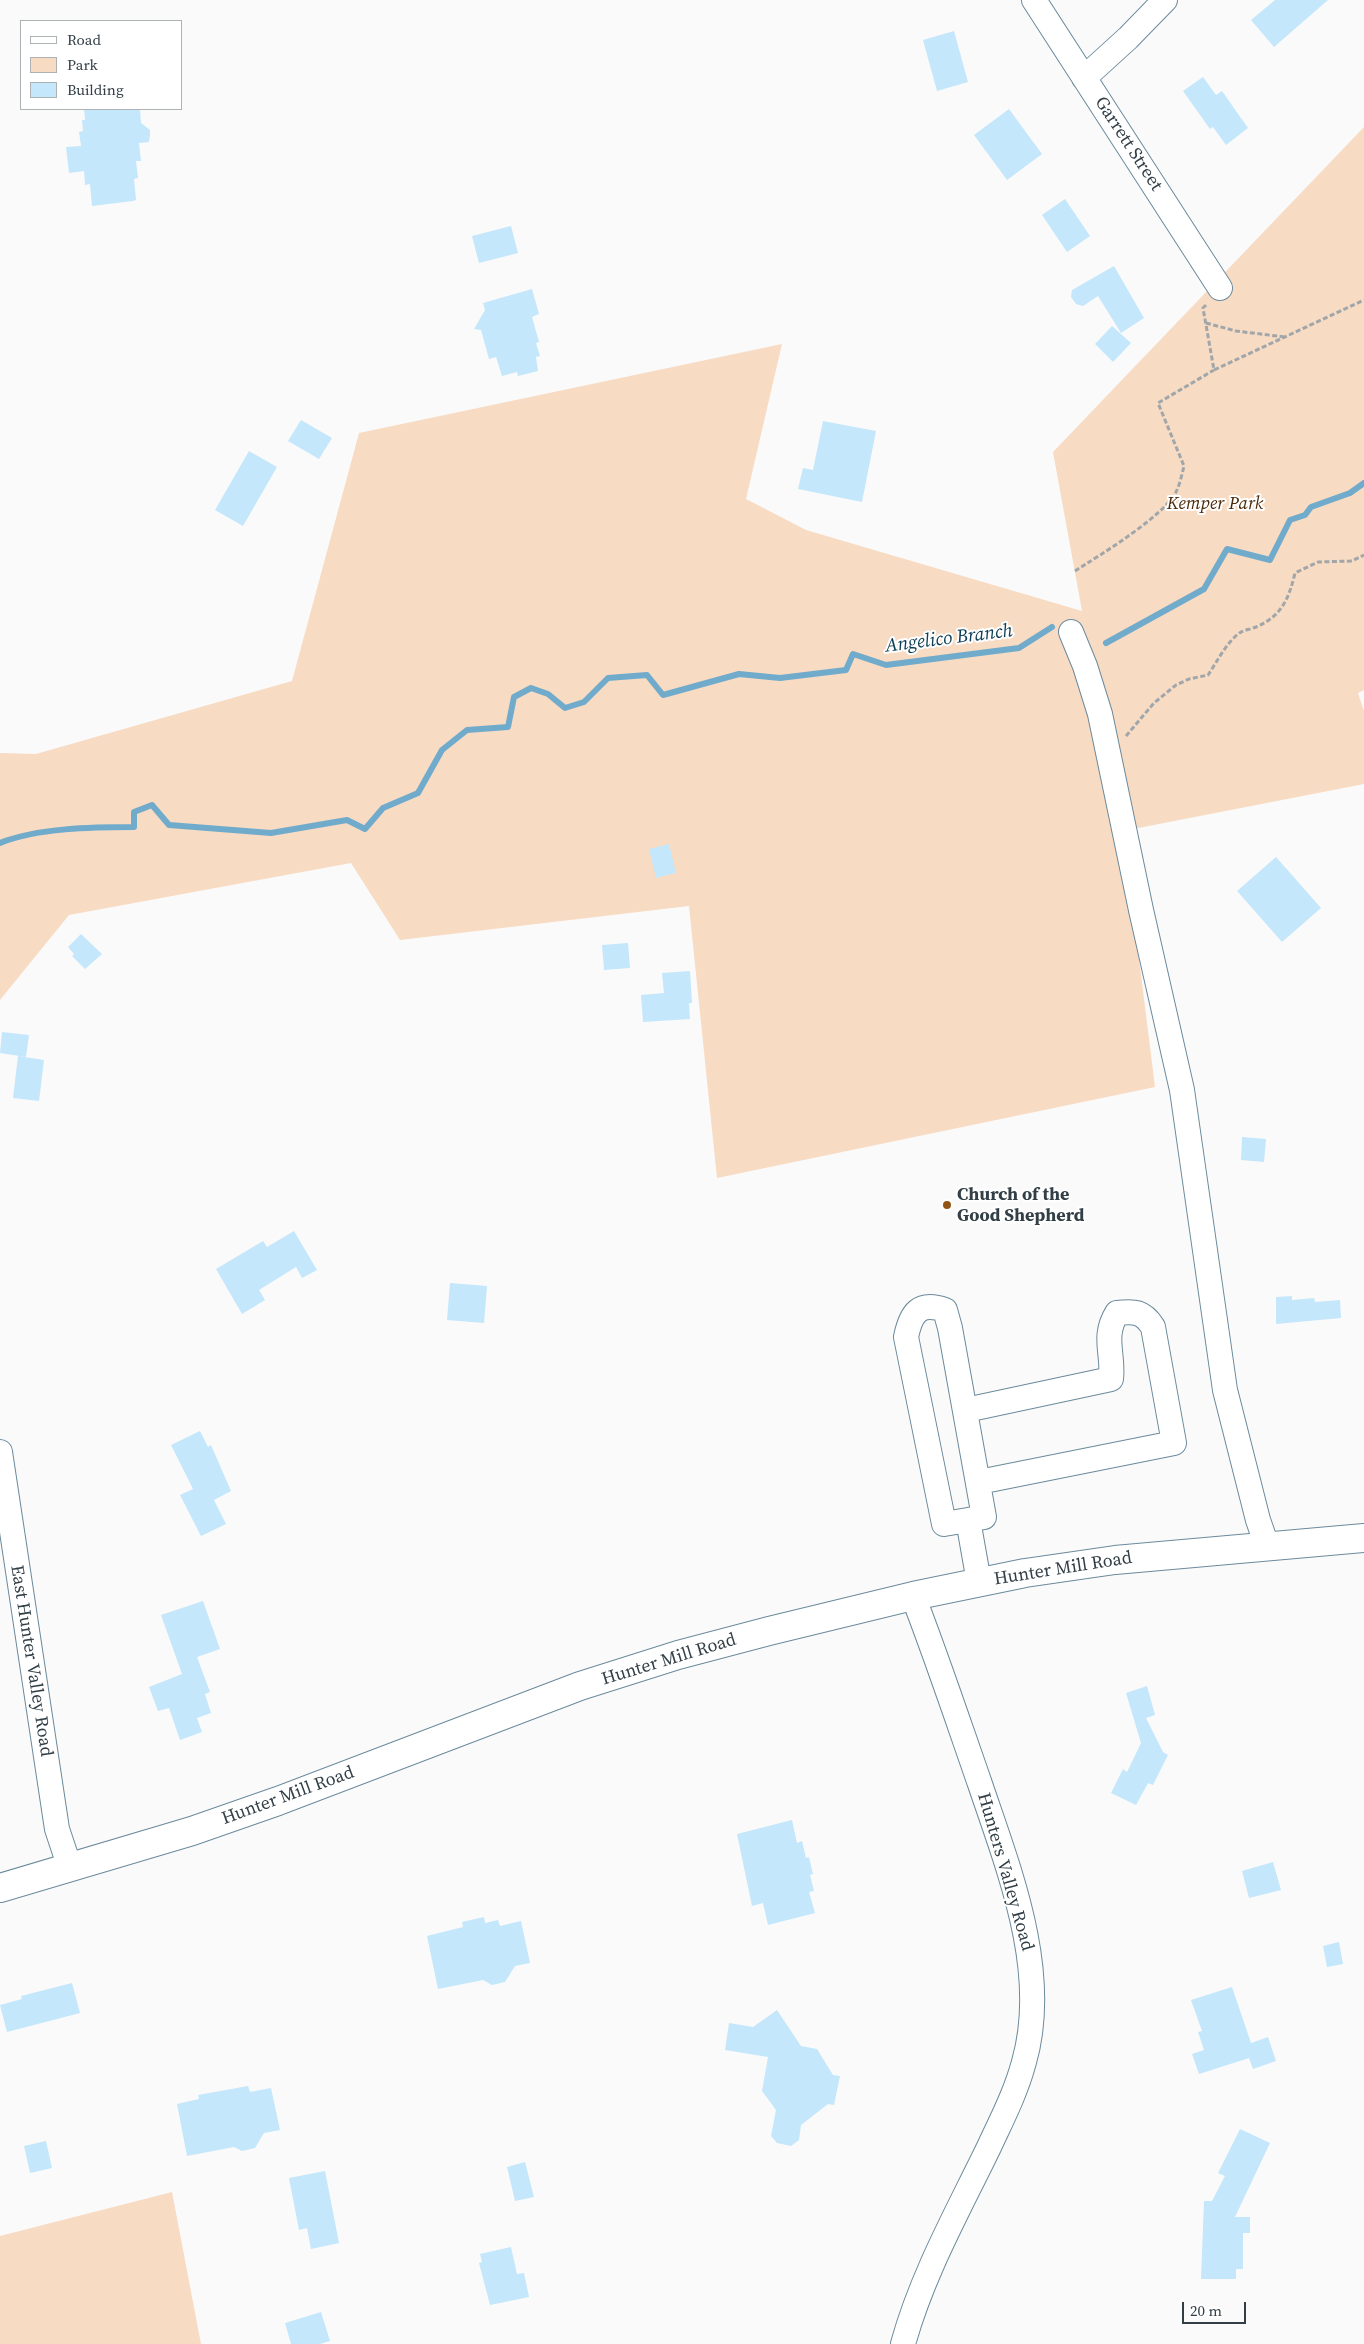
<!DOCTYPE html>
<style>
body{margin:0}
#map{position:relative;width:1364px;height:2344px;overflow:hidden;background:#fafafa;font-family:"Source Serif 4",serif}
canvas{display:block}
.legend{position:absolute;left:20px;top:20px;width:162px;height:90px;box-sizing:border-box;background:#fff;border:1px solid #adb2b5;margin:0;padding:6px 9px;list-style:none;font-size:15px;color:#323f46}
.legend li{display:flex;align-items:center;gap:10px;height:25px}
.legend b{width:25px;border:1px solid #adb2b5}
.scale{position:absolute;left:1182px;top:2302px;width:64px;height:22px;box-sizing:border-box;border:2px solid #323f46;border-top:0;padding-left:6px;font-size:15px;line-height:18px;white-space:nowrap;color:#323f46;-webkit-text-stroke:4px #fff;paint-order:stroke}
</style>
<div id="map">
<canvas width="1364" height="2344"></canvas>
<ul class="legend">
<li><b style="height:6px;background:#fff"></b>Road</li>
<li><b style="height:14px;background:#f8dbc3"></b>Park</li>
<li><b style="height:14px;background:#c4e7fb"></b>Building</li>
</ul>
<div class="scale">20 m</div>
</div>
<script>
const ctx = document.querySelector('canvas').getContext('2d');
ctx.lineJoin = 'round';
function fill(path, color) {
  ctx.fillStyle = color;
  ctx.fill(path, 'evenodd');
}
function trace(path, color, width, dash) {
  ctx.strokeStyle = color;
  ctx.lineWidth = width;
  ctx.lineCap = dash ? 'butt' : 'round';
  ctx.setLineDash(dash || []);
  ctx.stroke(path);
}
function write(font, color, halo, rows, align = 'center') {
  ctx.font = font + ' "Source Serif 4",serif';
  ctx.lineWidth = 4;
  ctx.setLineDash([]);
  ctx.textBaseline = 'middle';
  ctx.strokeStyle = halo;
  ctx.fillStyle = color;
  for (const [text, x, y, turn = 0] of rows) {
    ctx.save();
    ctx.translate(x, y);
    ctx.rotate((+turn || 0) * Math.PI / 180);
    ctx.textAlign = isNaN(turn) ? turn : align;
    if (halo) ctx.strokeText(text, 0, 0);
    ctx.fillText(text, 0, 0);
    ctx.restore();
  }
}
fill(new Path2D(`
 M1364 127V690L1358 693 1364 711V784L1123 831 1155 1087 717 1178 689 906 400 940 351 863 69 915 0 1000V753L36 754 292 681 359 433 782 344 746 499 806 530 1082 611 1053 452Z
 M172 2192 201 2344H0V2236Z`), '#f8dbc3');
trace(new Path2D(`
 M1106 643 1204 589 1227 549 1270 560 1290 520 1305 515 1311 507 1350 493 1364 483
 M0 843C36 828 94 827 134 827V812L152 805 169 825 271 833 347 820 365 829 383 808 418 793 442 750 467 730 508 727 514 697 531 688 548 694 565 708 584 702 608 678 647 675 663 695 739 674 780 678 846 670 853 654 886 665 1019 648 1052 627`), '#71abcc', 6);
fill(new Path2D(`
 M1275 0H1328L1274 47 1251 20Z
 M954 31 968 82 937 91 923 40Z
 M1203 77 1216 95 1222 91 1248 128 1226 145 1213 127 1210 129 1183 91Z
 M84 109H140L141 123 150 130V135L149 142 139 143 141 161H136L138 178 134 179 136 200 133 201 92 206 90 184 85 185 84 171 69 173 66 147 81 146 79 132 83 131 82 120H85Z
 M1009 109 1042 154 1007 180 974 135Z
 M1065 199 1090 236 1067 252 1042 215Z
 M511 226 518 253 479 263 472 236Z
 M1114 266 1144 318 1121 333 1098 296 1083 306 1076 304 1071 297 1072 290Z
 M532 289 539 314 532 317 539 342 536 343 540 356 536 357 538 371 518 376 517 372 502 376 496 357 489 359 481 330 474 329 485 310 483 303Z
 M1112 326 1131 343 1113 362 1095 344Z
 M301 420 332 438 319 459 288 441Z
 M823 421 876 431 862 502 798 489 803 468 813 470Z
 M249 451 277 467 243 526 215 510Z
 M669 844 676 873 656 878 649 849Z
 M1276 857 1321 908 1282 942 1237 891Z
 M81 934 102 954 85 969 72 956 74 954 68 947Z
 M628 943 630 968 604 970 602 945Z
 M690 971 692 1003H689L690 1019 643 1022 641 995 664 993 662 973Z
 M2 1032 29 1035 26 1057 0 1053Z
 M18 1056 44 1060 39 1101 13 1098Z
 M1242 1137 1266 1139 1264 1162 1241 1160Z
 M294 1231 317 1270 302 1278 296 1267 259 1290 265 1300 242 1314 216 1269 263 1241 267 1247Z
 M450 1283 487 1286 484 1323 447 1320Z
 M1292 1296V1300L1314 1298 1315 1302 1340 1300 1341 1318 1276 1324V1297Z
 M200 1431 208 1447 211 1445 231 1491 214 1500 226 1524 201 1536 180 1495 193 1489 171 1445Z
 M203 1601 220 1649 197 1657 210 1692 205 1694 211 1713 197 1718 202 1732 180 1740 169 1708 158 1711 149 1687 182 1674 161 1615Z
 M1147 1686 1155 1715 1146 1718 1163 1752 1168 1755 1153 1785 1148 1783 1136 1805 1111 1793 1123 1769 1127 1772 1141 1743 1126 1693Z
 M792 1820 797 1843 802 1841 806 1858 809 1857 813 1874 810 1875 814 1891 809 1892 815 1913 768 1925 763 1903 752 1906 737 1834Z
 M1273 1862 1281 1890 1249 1898 1242 1871Z
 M484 1917 485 1923 498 1920 500 1926 521 1921 530 1963 515 1966 505 1982 492 1985 483 1980 438 1989 427 1936 463 1927 462 1922Z
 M1339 1942 1343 1964 1327 1967 1323 1946Z
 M72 1983 80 2013 7 2032 0 2005 22 1999 21 1996Z
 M1232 1987 1251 2043 1268 2037 1276 2061 1253 2069 1249 2058 1199 2074 1192 2054 1204 2050 1198 2032 1202 2031 1191 2000Z
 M777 2010 801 2046 817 2049 833 2075 840 2076 834 2105 828 2104 801 2125 799 2140 791 2146 777 2143 771 2136 776 2110 762 2091 768 2057 725 2050 729 2023 753 2027Z
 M248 2086 250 2092 271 2088 280 2130 264 2133 255 2148 242 2151 234 2147 187 2156 177 2104 199 2099 198 2095Z
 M1240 2129 1270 2143 1235 2217H1250V2233H1243V2269H1236V2279H1201L1204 2201H1212L1225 2176 1218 2173Z
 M46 2141 52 2168 30 2173 24 2146Z
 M525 2162 534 2197 515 2201 507 2167Z
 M325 2171 339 2243 311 2249 307 2228 299 2230 289 2178Z
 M511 2247 517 2274 524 2273 529 2297 490 2305 479 2263 482 2262 480 2254Z
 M321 2312 330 2341 320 2344H291L285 2323Z`), '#c4e7fb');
const minor = new Path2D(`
 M1034 0 1220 288
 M1084 78 1128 38 1165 0
 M1071 632 1085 666 1100 714 1141 910 1182 1090 1225 1390 1258 1520 1267 1546
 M966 1410 1111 1379C1114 1354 1102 1337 1117 1313 1134 1311 1143 1311 1153 1327L1174 1443 979 1482
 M0 1452 57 1829 70 1868
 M968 1520 984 1517 950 1328 945 1310C919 1301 911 1313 906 1337L944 1524 968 1520 979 1582
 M903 2344C922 2275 958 2211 989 2147 1002 2119 1016 2092 1024 2062 1050 1971 1009 1870 980 1784 958 1721 937 1658 913 1596`);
const major = new Path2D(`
 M0 1888 192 1831 278 1801 580 1686 678 1655 769 1631 913 1596 1025 1573 1115 1560 1364 1538`);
trace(minor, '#6b8a9c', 26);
trace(major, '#6b8a9c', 30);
trace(new Path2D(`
 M1206 305 1203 308 1214 370 1364 300
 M1206 323 1236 331 1285 337
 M1075 571C1100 555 1163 517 1176 492 1180 484 1182 474 1184 466L1158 403 1214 370
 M1126 736 1154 703 1176 685 1189 679 1208 675C1217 662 1227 641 1241 632 1245 630 1251 629 1256 627 1282 616 1289 598 1295 573L1318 562 1352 561 1364 555`), '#a0a6a9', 3, [5, 2.5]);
trace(minor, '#fff', 24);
trace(major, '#fff', 28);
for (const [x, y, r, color] of [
 [947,1205,5,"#915416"]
]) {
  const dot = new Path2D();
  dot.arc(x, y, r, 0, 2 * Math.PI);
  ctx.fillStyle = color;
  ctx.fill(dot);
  trace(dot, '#fff', 2);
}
write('18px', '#323f46', '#fff', [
 ["Garrett Street",1128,144,57],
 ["Hunter Mill Road",1063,1569,-9],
 ["Hunter Mill Road",669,1660,-17],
 ["East Hunter Valley Road",31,1661,81],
 ["Hunter Mill Road",288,1796,-20],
 ["Hunters Valley Road",1005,1872,74]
]);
write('italic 18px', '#4a2a0a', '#fff', [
 ["Kemper Park",1215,504]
]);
write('bold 18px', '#323f46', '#fff', [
 ["Church of the",957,1195],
 ["Good Shepherd",957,1216]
], 'left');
write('italic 19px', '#0b3d54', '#fff', [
 ["Angelico Branch",949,639,-7]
]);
</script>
